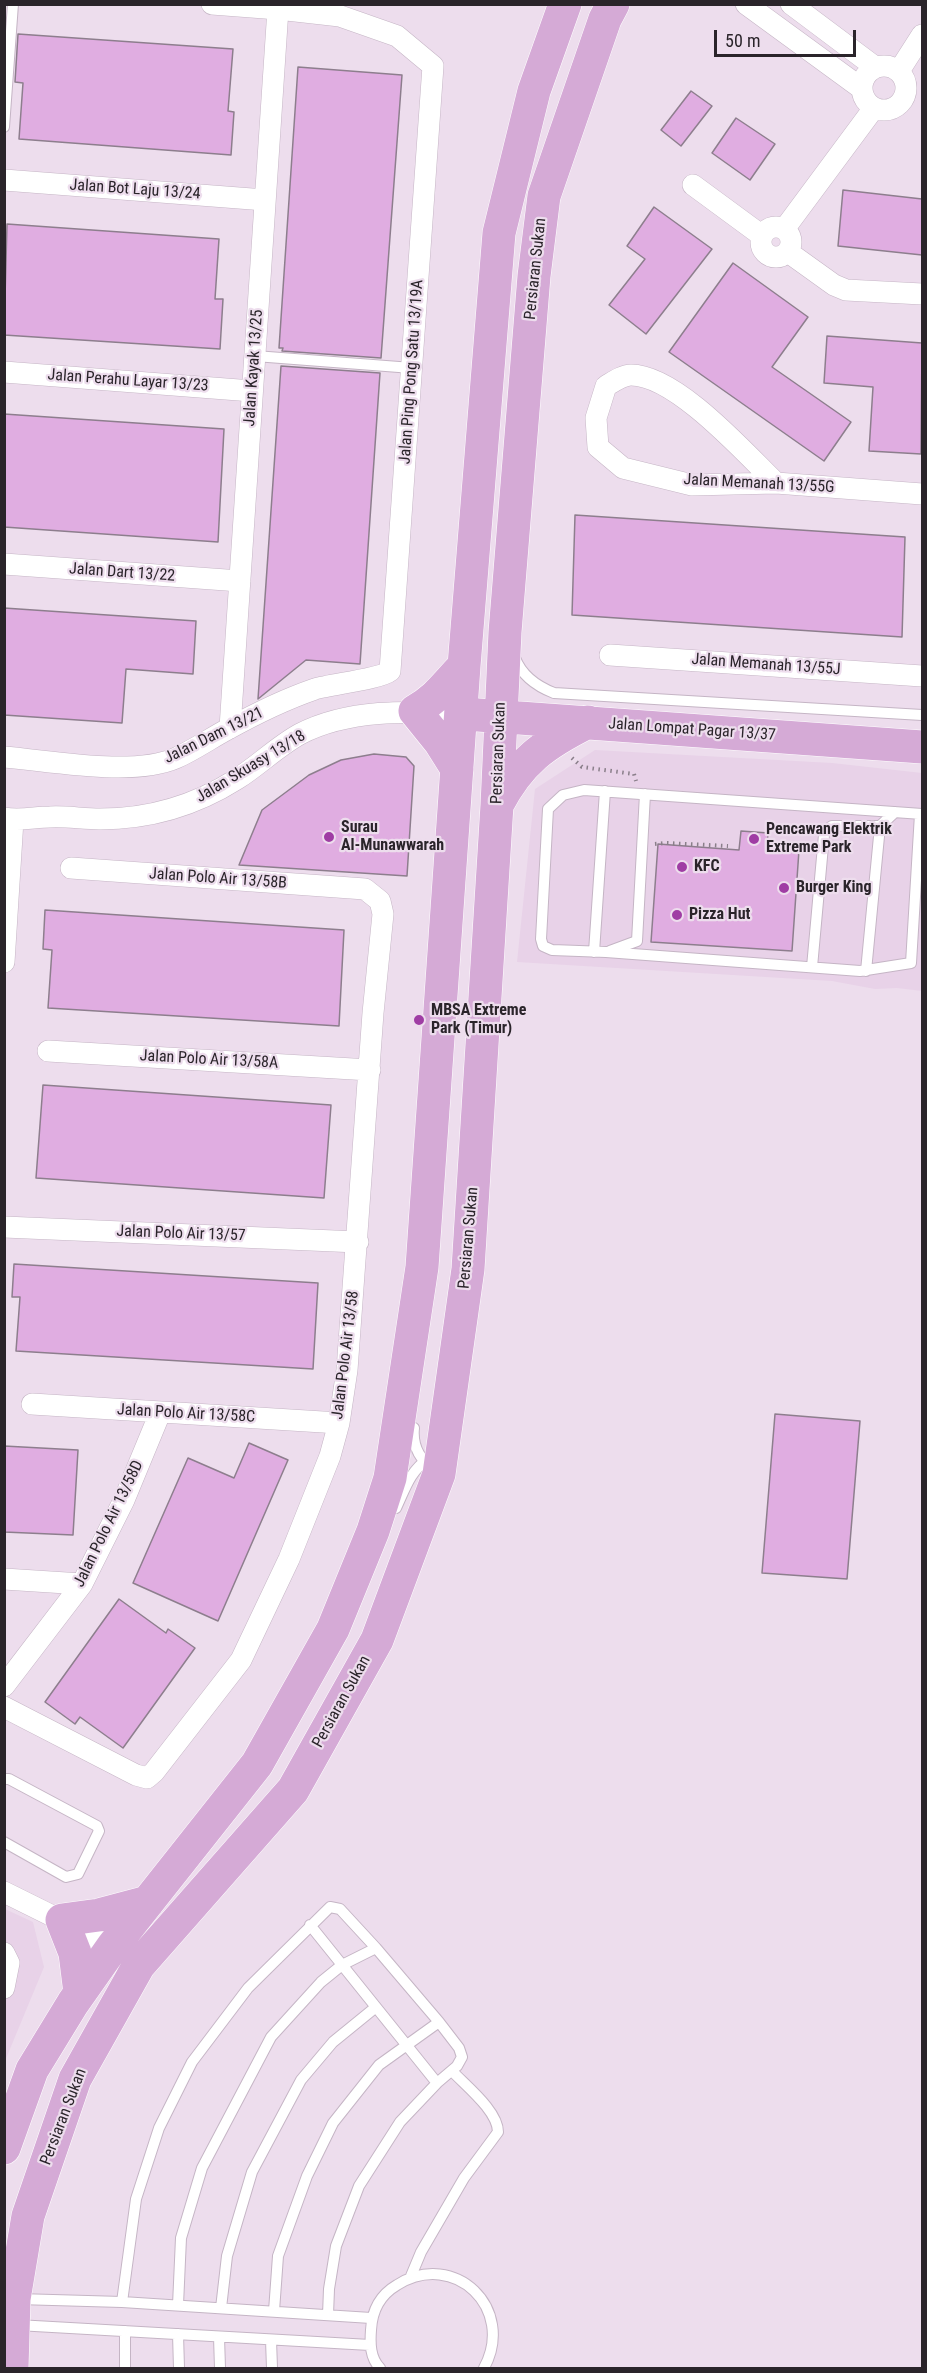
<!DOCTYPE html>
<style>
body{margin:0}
#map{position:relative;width:927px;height:2373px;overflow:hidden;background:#eddded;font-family:"Roboto Condensed",sans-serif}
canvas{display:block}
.frame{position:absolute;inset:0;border:6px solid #2a242a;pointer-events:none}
.scale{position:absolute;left:714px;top:30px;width:142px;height:27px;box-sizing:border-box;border:3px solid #2a242a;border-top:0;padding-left:8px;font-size:18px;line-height:21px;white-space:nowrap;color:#2a242a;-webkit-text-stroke:4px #eddded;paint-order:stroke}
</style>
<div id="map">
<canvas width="927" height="2373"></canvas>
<div class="frame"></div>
<div class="scale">50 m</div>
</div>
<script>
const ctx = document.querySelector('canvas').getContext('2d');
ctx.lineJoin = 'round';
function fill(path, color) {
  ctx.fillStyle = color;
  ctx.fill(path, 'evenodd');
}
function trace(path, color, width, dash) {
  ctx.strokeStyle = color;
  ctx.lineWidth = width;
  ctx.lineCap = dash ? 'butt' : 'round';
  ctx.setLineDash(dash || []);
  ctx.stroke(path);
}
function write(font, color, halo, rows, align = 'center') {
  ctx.font = font + ' "Roboto Condensed",sans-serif';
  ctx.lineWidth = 4.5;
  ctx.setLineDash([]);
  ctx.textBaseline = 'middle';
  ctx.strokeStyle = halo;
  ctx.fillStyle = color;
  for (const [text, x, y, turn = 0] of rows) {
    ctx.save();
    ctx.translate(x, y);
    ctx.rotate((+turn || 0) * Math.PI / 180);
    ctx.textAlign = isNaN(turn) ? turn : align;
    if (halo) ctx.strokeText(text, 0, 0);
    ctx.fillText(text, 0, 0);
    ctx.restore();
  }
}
fill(new Path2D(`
 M595 750 832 763 922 773V991L897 988 875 989 832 981 517 962 535 789Z
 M5 1909 33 1922 44 1967 5 2061Z`), '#e8d2e8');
const building = new Path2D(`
 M18 34 233 49 228 111 234 112 231 155 19 139 23 83 15 82Z
 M298 67 402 75 381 358 282 351 283 348H279Z
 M691 91 712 106 681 146 661 130Z
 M736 118 775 144 750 180 712 153Z
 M843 190 922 199V255L838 246Z
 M654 207 712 249 646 334 609 305 645 259 627 246Z
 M7 224 219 239 215 299H223L220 349 4 335Z
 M733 263 808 317 772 367 851 422 824 461 669 352Z
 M827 336 922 343 921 454 869 451 873 387 824 383Z
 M281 366 380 373 360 664 306 660 258 699Z
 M4 414 224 429 218 542 4 527Z
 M575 515 905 537 902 637 572 615Z
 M4 608 196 621 193 674 126 669 122 723 4 715Z
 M374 754 406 757 414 766 407 876 239 865 262 810 309 775 341 760Z
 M741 831 768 833 767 848 799 850 792 951 651 942 658 844 739 850Z
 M45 910 344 930 339 1026 48 1008 52 950 43 949Z
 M43 1085 331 1105 324 1198 36 1178Z
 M14 1264 318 1283 313 1369 16 1351 20 1297H12Z
 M775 1414 860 1421 847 1579 762 1573Z
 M249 1443 288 1460 218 1621 133 1583 188 1458 234 1478Z
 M4 1446 78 1450 73 1535 4 1532Z
 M119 1599 166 1633 168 1629 195 1648 123 1748 80 1717 75 1724 45 1702Z`);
fill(building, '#e0ade1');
trace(building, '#8d7e8d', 1.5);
const lane = new Path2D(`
 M4 127 13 4
 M255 356 412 368
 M515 658C522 676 536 686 554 693L922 715
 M920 814 911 963 860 971 606 952 552 950 543 946 541 939 548 809 563 795 584 790 922 814
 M610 951 637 941 645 794
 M594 952 605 791
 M812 967 824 835 826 830 832 826H880
 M866 971 880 826 895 812
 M414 1428C412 1446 419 1459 434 1470
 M396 1508C405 1489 410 1471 428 1459
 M4 1779H9L97 1826 99 1831 78 1874 66 1877 4 1842
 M310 1925 437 2083
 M411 2276 421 2252 464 2178 498 2132C498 2111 466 2086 452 2071
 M18 2299 122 2302 371 2318
 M122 2302 136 2199 159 2128 192 2062 248 1988 330 1907 340 1909 376 1948 439 2022 459 2048 462 2057 457 2066 437 2083 400 2122 359 2186 336 2246 329 2289 328 2315
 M178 2305 181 2238 202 2168 271 2037 321 1982 342 1965 376 1948
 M221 2308 227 2256 252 2172 301 2080 333 2042 376 2007
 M274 2311 278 2256 307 2176 333 2123 379 2065 439 2022
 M17 2325 370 2345
 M178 2334 179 2368
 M219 2337 220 2368
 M271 2340 272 2368
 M125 2368V2331
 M380 2368C370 2358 370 2343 371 2330 372 2310 380 2295 397 2285 455 2249 516 2309 484 2368`);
const street = new Path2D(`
 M746 4 861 88
 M791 4 875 67
 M862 88a22 22 0 1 1 44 0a22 22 0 1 1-44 0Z
 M899 71 922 35
 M4 180 265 200
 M693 185 761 235
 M761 242a15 15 0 1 1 30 0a15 15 0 1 1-30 0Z
 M785 228 874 108
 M788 252 834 285 846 290 922 294
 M4 372 252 391
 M776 483C745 453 676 375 631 375 623 375 613 382 606 386L596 418 598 447 623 468 692 485 776 483 922 494
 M4 564 240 581
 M610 655 922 676
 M230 728 278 9
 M4 757C52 761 133 777 176 758 194 750 211 738 228 729 255 714 286 699 315 689 332 684 380 679 390 671L433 66 397 36 340 16 278 9 212 4
 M4 818C20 821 35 817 50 817 66 816 83 819 100 819 149 819 196 805 237 779 259 765 278 746 300 734 348 709 408 711 461 714
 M4 962 13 820
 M48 1051 370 1070
 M4 1227 358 1242
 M32 1404 339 1423
 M4 1579 82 1584
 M4 1686 82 1584 124 1500 160 1413
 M4 1707 136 1775 147 1778 154 1772 241 1660 289 1559 330 1456 339 1423 347 1370 373 1013 383 914 380 901 365 889 71 868
 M4 1892 113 1946
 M4 1953 9 1963 4 1988`);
const primary = new Path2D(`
 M478 715 922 747
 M457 769 440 742 415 711C438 698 446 684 464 666
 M497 805C520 761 544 744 588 722
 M80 1993 75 1953 62 1920 99 1915 148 1902
 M4 2148 32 2070 73 2003 113 1946 257 1764 333 1629 373 1531 390 1478 422 1267 464 666 499 233 534 91 565 4
 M12 2368 14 2299 28 2216 75 2079 139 1965 293 1790 377 1640 439 1474 468 1269 497 805 505 632 534 276 544 196 605 19 613 4`);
trace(lane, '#c5b5c5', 12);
trace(street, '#c5b5c5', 22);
trace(primary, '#fff', 34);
trace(new Path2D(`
 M572 758 582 767 634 774 636 781
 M655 844 666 843 728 846`), '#8a7f8a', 4, [1.5, 4.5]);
trace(lane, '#fff', 10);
trace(street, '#fff', 21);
trace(primary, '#d5aad6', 33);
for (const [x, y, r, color] of [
 [329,837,6,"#9f3da4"],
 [754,839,6,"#9f3da4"],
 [682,867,6,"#9f3da4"],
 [784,888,6,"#9f3da4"],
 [677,915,6,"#9f3da4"],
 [419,1020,6,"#9f3da4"]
]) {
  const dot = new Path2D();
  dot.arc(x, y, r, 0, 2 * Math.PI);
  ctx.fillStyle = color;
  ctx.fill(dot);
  trace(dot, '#eddded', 2);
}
write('16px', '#2a242a', '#eddded', [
 ["Jalan Bot Laju 13/24",135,190,4],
 ["Persiaran Sukan",536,269,-84],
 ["Jalan Kayak 13/25",254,368,-86],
 ["Jalan Ping Pong Satu 13/19A",412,372,-86],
 ["Jalan Perahu Layar 13/23",128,381,4],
 ["Jalan Memanah 13/55G",759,484,3],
 ["Jalan Dart 13/22",122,573,4],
 ["Jalan Memanah 13/55J",766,665,4],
 ["Jalan Lompat Pagar 13/37",692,730,4],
 ["Jalan Dam 13/21",214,736,-26],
 ["Persiaran Sukan",499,753,-88],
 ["Jalan Skuasy 13/18",251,767,-31],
 ["Jalan Polo Air 13/58B",218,879,4],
 ["Jalan Polo Air 13/58A",209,1060,3],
 ["Jalan Polo Air 13/57",181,1234,2],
 ["Persiaran Sukan",469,1238,-85],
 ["Jalan Polo Air 13/58",346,1355,-83],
 ["Jalan Polo Air 13/58C",186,1414,3],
 ["Jalan Polo Air 13/58D",109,1524,-64],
 ["Persiaran Sukan",342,1702,-61],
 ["Persiaran Sukan",64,2117,-69]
]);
write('bold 16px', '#2a242a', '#eddded', [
 ["Surau",341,828],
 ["Al-Munawwarah",341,846],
 ["Pencawang Elektrik",766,830],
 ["Extreme Park",766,848],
 ["KFC",694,867],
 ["Burger King",796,888],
 ["Pizza Hut",689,915],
 ["MBSA Extreme",431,1011],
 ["Park (Timur)",431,1029]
], 'left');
</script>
